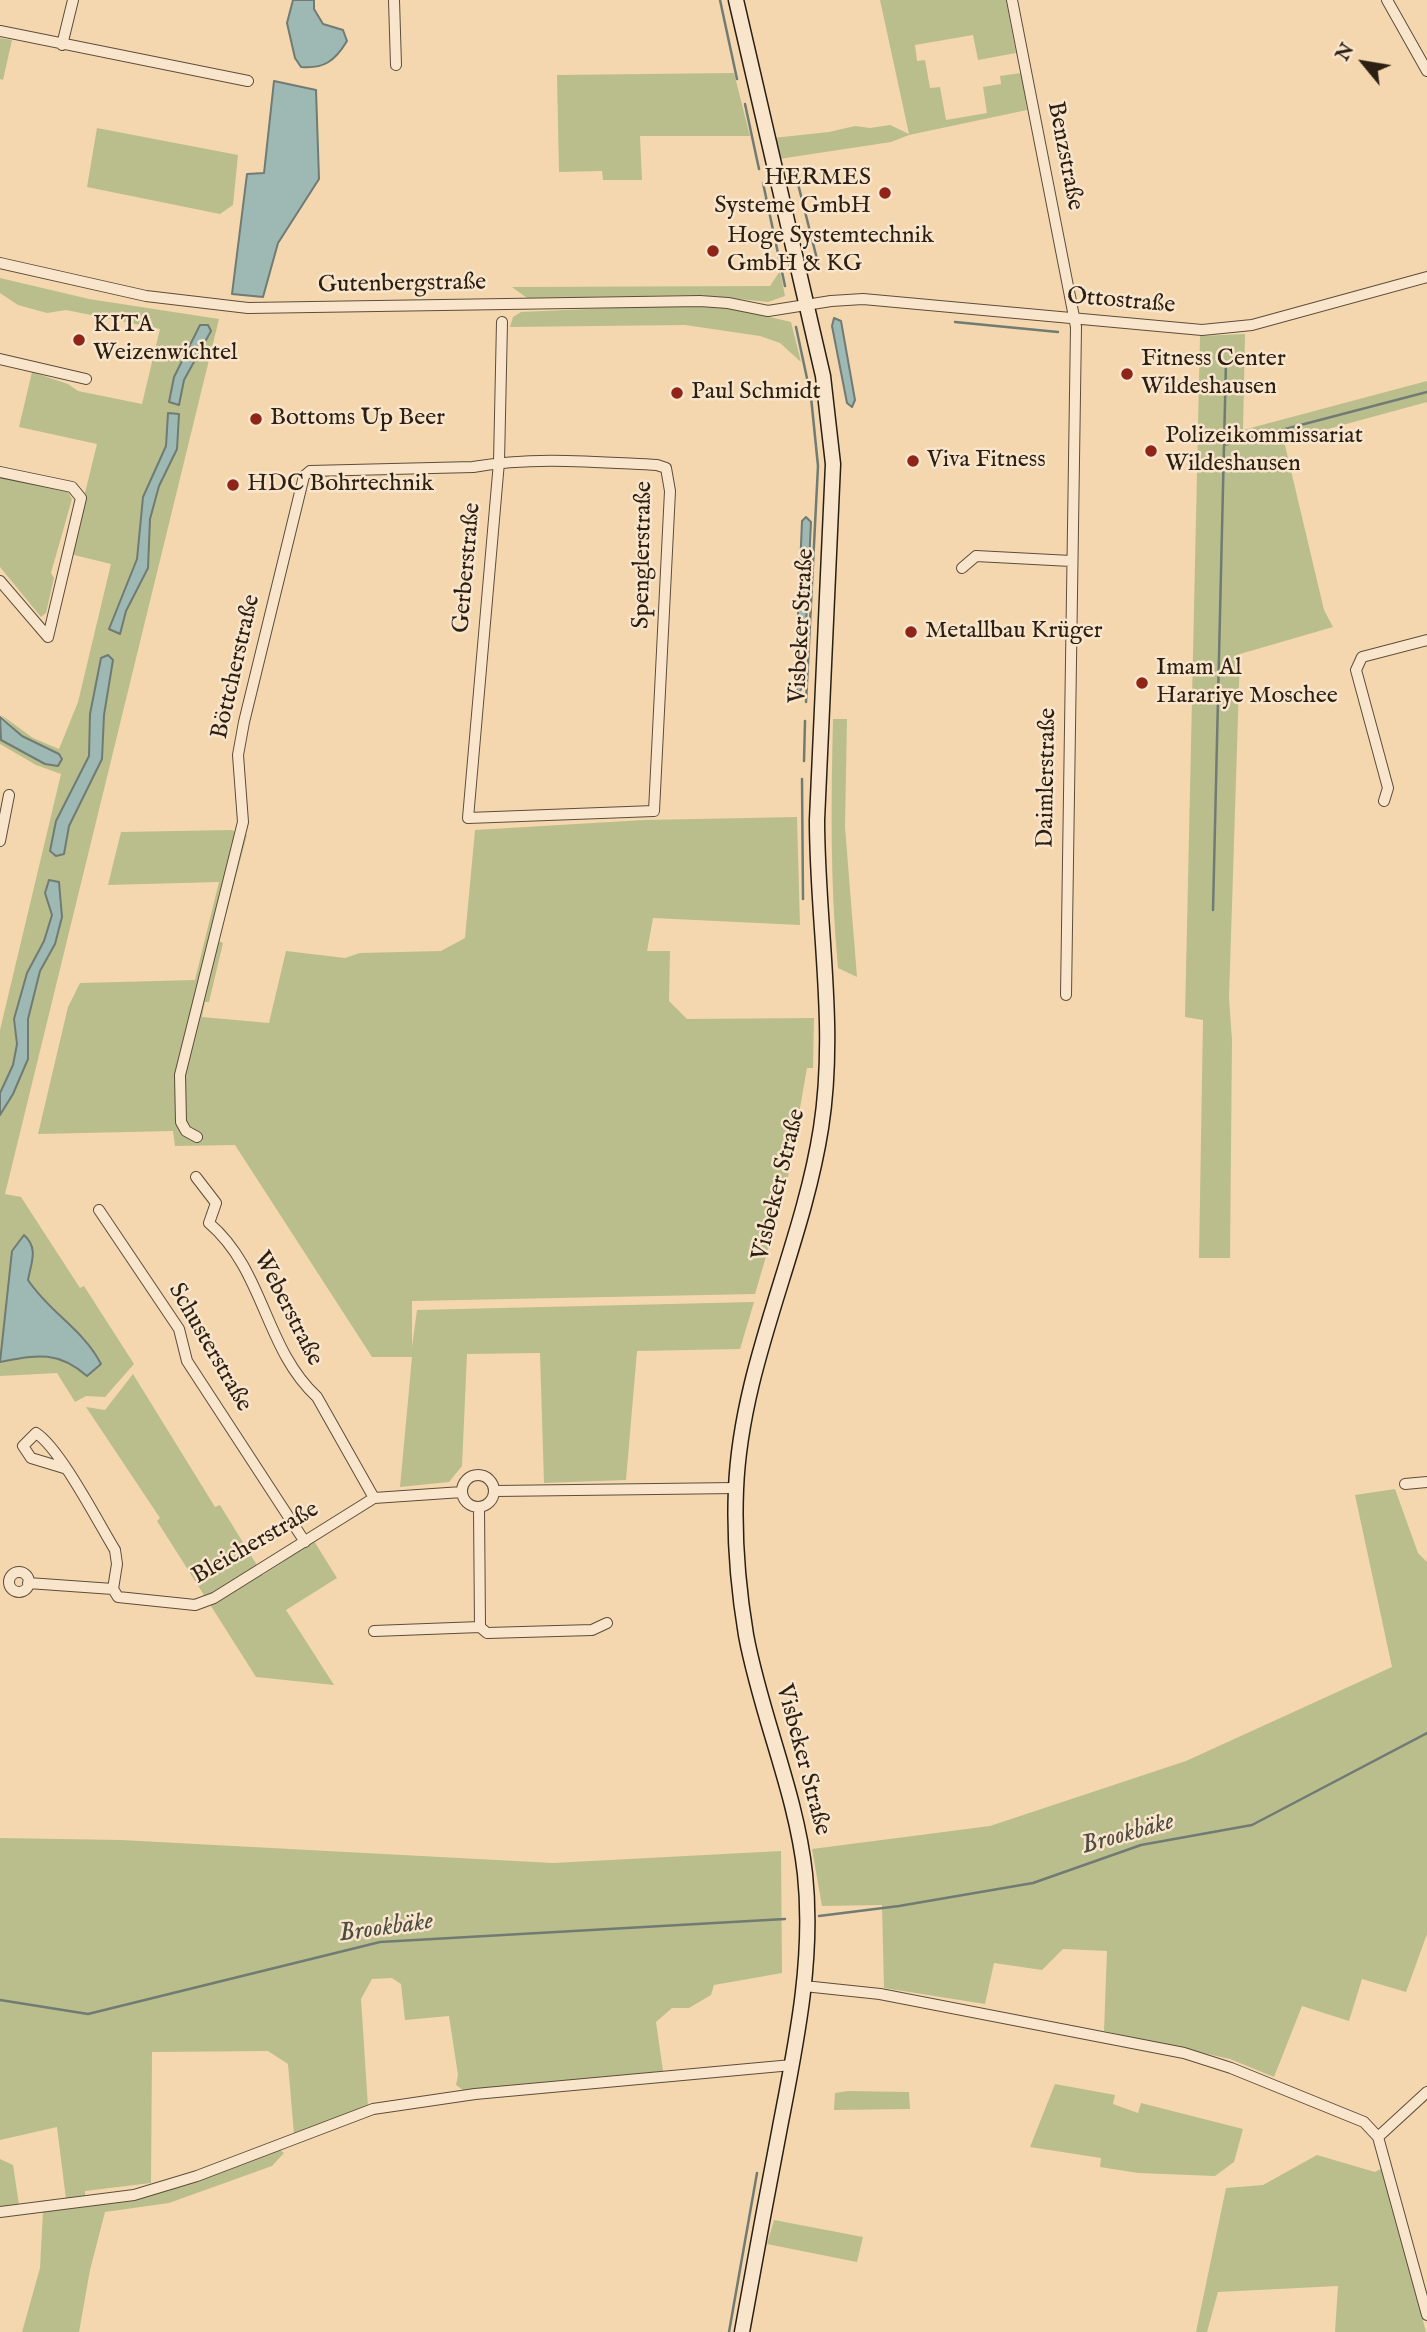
<!DOCTYPE html>
<meta charset="utf-8">
<style>
body{margin:0}
#map{position:relative;width:1427px;height:2332px;overflow:hidden;background:#f4d7af;font-family:"IM FELL English",serif}
canvas{display:block}
.north{position:absolute;left:1329px;top:28px;width:70px;height:70px;-webkit-text-stroke:5px #f8e5cb;paint-order:stroke;rotate:300deg;font-size:19px;font-weight:700;line-height:28px;text-align:center;color:#2b1f13}
.north::after{content:'';display:block;margin:auto;width:24px;height:32px;background:#2b1f13;clip-path:polygon(50% 0,100% 100%,50% 72%,0 100%)}
</style>
<div id="map">
<canvas width="1427" height="2332"></canvas>
<div class="north">N</div>
</div>
<script>
const ctx = document.querySelector('canvas').getContext('2d');
ctx.lineJoin = 'round';
function fill(path, color) {
  ctx.fillStyle = color;
  ctx.fill(path, 'evenodd');
}
function trace(path, color, width, dash) {
  ctx.strokeStyle = color;
  ctx.lineWidth = width;
  ctx.lineCap = dash ? 'butt' : 'round';
  ctx.setLineDash(dash || []);
  ctx.stroke(path);
}
function write(font, color, halo, rows, align = 'center') {
  ctx.font = font + ' "IM FELL English",serif';
  ctx.lineWidth = 5;
  ctx.setLineDash([]);
  ctx.textBaseline = 'middle';
  ctx.strokeStyle = halo;
  ctx.fillStyle = color;
  for (const [text, x, y, turn = 0] of rows) {
    ctx.save();
    ctx.translate(x, y);
    ctx.rotate((+turn || 0) * Math.PI / 180);
    ctx.textAlign = isNaN(turn) ? turn : align;
    if (halo) ctx.strokeText(text, 0, 0);
    ctx.fillText(text, 0, 0);
    ctx.restore();
  }
}
fill(new Path2D(`
 M880 0H1006L1016 53 978 60 973 35 915 45 917 61 925 60 930 88 940 87 946 120 987 113 983 87 1001 84 1000 76 1021 73 1027 110 909 135 891 142 779 159 773 138 829 132 855 126 870 128 890 125 909 134Z
 M0 38 12 40 3 80 0 79Z
 M734 73 750 136H640L642 180H603L602 171 559 172 557 75Z
 M97 128 238 155 233 205 220 214 87 187Z
 M780 271 785 296 768 302 700 295 527 298 512 287 770 286Z
 M0 278 89 299 219 319 5 1194 21 1197 80 1288 84 1286 134 1364 105 1397 86 1396 75 1402 57 1373 0 1376V1030L61 774 36 765 0 744V739L44 764 59 754 22 736 0 714 33 738 59 749 78 702 111 564 70 554 97 444 19 427 32 372 68 384 78 391 142 404 160 329 66 310 47 313 18 305 0 293Z
 M632 307H727L791 322 801 362 780 343 760 336 685 325 510 327 513 317 521 312Z
 M1245 334 1243 430 1427 381V402L1284 441 1324 610 1333 627 1240 654 1229 998 1232 1040 1230 1258H1199L1203 1020 1185 1017 1200 336Z
 M0 476 67 490 72 499 51 573 54 578 46 613 41 617 0 567Z
 M833 719H847L845 827 857 977 838 968C830 884 831 803 833 719Z
 M797 817 800 925 653 918 647 951H670L669 1001 687 1019 814 1018 813 1068H807L786 1188 755 1294 412 1301V1347L417 1310 754 1302 740 1349 637 1351 626 1480 544 1483 540 1353 467 1354 462 1466 449 1482 400 1487 412 1357H372L235 1145 175 1146 173 1131 38 1134 68 1007 80 983 195 980 219 882 108 885 121 832 231 830 247 835 219 941 223 943 209 1002H205L202 1017 269 1023 286 951 345 958 360 953 441 951 465 938 475 830 644 820Z
 M133 1374 215 1507 220 1505 263 1575 314 1541 337 1578 286 1610 334 1685 256 1677 157 1521 160 1518 86 1407 105 1410Z
 M1395 1489 1418 1553 1427 1562V1934L1406 1992 1362 1979 1349 2021 1302 2006 1274 2077 1230 2059 1104 2031 1107 1951 1063 1949 1042 1970 994 1963 985 2004 884 1988 882 1905 822 1906 812 1849 990 1826 1186 1761 1392 1667 1355 1495Z
 M0 1838 121 1840 553 1863 781 1851 782 1973 714 1985 711 1995 689 2008H672L656 2022 663 2071 463 2090 456 2085 458 2075 449 2016 405 2020 401 1984 392 1978 372 1979 361 1999 368 2107 294 2134 288 2064 268 2051 152 2052 151 2183 85 2191V2197L66 2199 57 2127 0 2140Z
 M1055 2084 1115 2095 1113 2104 1138 2113 1141 2103 1243 2129 1234 2162 1215 2176 1138 2173 1100 2167 1101 2158 1030 2147Z
 M848 2091 909 2092 910 2109 834 2110 835 2093Z
 M279 2149 284 2153 272 2166 169 2203 105 2212 90 2270 79 2332H22L40 2268 43 2211 104 2203Z
 M1317 2155 1375 2172 1382 2168 1426 2332H1335L1338 2286 1218 2292 1207 2332H1196L1226 2188 1263 2185Z
 M0 2159 13 2165 19 2205 0 2208Z
 M774 2220 863 2237 857 2262 767 2244Z`), '#babe8c');
const water = new Path2D(`
 M293 0H314V9L323 24 343 30 347 41C335 61 324 69 301 67L295 58 287 23Z
 M274 81 316 90 319 179 278 243 263 297 232 294 247 174 264 173Z
 M834 318 841 321 855 400 852 407 847 403 832 326Z
 M200 325H208L211 331 184 380 179 405 169 402 174 377Z
 M168 413 179 414 177 449 159 486 150 519 148 568 126 611 120 634 109 629 137 559 143 497 166 446Z
 M806 517 811 522 803 687 799 692 795 687 802 521Z
 M108 655 113 660 104 715 102 759 69 826 64 854 56 856 50 851 56 821 89 756 90 714 101 658Z
 M0 717 22 736 59 754 62 759 58 766 45 764 1 740Z
 M49 880 59 882 62 917 55 944 40 971 28 1019V1059L13 1094 0 1115V1093L13 1065 17 1044 14 1019 27 973 44 941 52 915 45 893Z
 M24 1235C39 1248 31 1263 28 1280 49 1312 84 1330 101 1364L87 1376C57 1350 37 1355 0 1362L12 1251Z`);
fill(water, '#9eb8b3');
trace(water, '#707b73', 2);
trace(new Path2D(`
 M720 0 737 79
 M745 104 759 169
 M795 172 818 263
 M763 183 785 286
 M955 322 1058 332
 M796 327 811 397 818 466 806 702
 M1224 445 1427 392
 M804 761 805 721
 M802 779 803 899
 M1213 910 1226 361
 M819 1916 899 1906 1033 1883 1141 1845 1252 1825 1427 1733
 M0 2000 88 2014 380 1942 785 1919
 M729 2332 757 2173`), '#707b73', 2.5);
const minor = new Path2D(`
 M394 0 396 65
 M1012 0 1076 327 1066 995
 M1387 0 1427 71
 M0 31 248 81
 M62 45 73 0
 M0 263 146 296 248 308 700 301 728 303 768 311 831 301 863 299 1202 330 1252 325 1427 277
 M0 359 86 379
 M0 472 72 487 81 498 48 637
 M962 568 976 556 1071 561
 M0 581 48 637
 M1384 801 1388 788 1356 670 1362 657 1427 640
 M0 841 9 795
 M197 1137 186 1131 181 1122 180 1075 243 822 238 755 244 722 304 476 310 471 473 467C533 456 596 462 657 465L666 468 670 491 654 811 468 818 499 462 502 322
 M196 1177 216 1203 209 1223C265 1271 264 1348 317 1397L374 1498
 M99 1210 179 1329 187 1361 305 1542
 M64 1468 31 1458 23 1446 36 1433C60 1448 99 1524 115 1550L117 1564 113 1589
 M462 1491a16 16 0 1 1 32 0a16 16 0 1 1-32 0Z
 M1405 1484 1427 1482
 M495 1491 736 1488
 M479 1508 480 1627
 M9 1582a10 10 0 1 1 20 0a10 10 0 1 1-20 0Z
 M28 1583 113 1589 118 1597 195 1605 214 1598 374 1498 462 1492
 M374 1631 480 1627 487 1633 592 1630 607 1623
 M804 1986 880 1994 1184 2053 1231 2068 1364 2122 1378 2137 1427 2315
 M1378 2137 1427 2092
 M0 2212 134 2195 197 2176 373 2109 475 2094 792 2065`);
const secondary = new Path2D(`
 M736 0 823 376 833 464 817 820C817 923 837 1026 821 1128 802 1250 741 1364 736 1489 734 1537 738 1587 746 1635 761 1716 796 1792 805 1874 814 1959 796 2044 780 2127 767 2195 754 2264 742 2332`);
trace(minor, '#5d4d3a', 12);
trace(secondary, '#2b1f13', 17);
trace(minor, '#f8e5cb', 10);
trace(secondary, '#f8e5cb', 14);
for (const [x, y, r, color] of [
 [885,193,7,"#8f2418"],
 [713,251,7,"#8f2418"],
 [79,340,7,"#8f2418"],
 [1127,374,7,"#8f2418"],
 [677,393,7,"#8f2418"],
 [256,419,7,"#8f2418"],
 [1151,451,7,"#8f2418"],
 [913,461,7,"#8f2418"],
 [233,485,7,"#8f2418"],
 [911,632,7,"#8f2418"],
 [1142,683,7,"#8f2418"]
]) {
  const dot = new Path2D();
  dot.arc(x, y, r, 0, 2 * Math.PI);
  ctx.fillStyle = color;
  ctx.fill(dot);
  trace(dot, '#f8e5cb', 2.5);
}
write('24px', '#2b1f13', '#f8e5cb', [
 ["Benzstraße",1064,156,79],
 ["Gutenbergstraße",402,285,-1],
 ["Ottostraße",1121,302,5],
 ["Spenglerstraße",644,555,-89],
 ["Gerberstraße",468,568,-85],
 ["Visbeker Straße",803,626,-87],
 ["Böttcherstraße",237,667,-77],
 ["Daimlerstraße",1048,778,-89],
 ["Visbeker Straße",780,1185,-76],
 ["Weberstraße",287,1309,63],
 ["Schusterstraße",209,1348,60],
 ["Bleicherstraße",256,1544,-30],
 ["Visbeker Straße",802,1760,75]
]);
write('24px', '#2b1f13', '#f8e5cb', [
 ["HERMES",871,179,"right"],
 ["Systeme GmbH",871,207,"right"],
 ["Hoge Systemtechnik",727,237],
 ["GmbH & KG",727,265],
 ["KITA",93,326],
 ["Weizenwichtel",93,354],
 ["Fitness Center",1141,360],
 ["Wildeshausen",1141,388],
 ["Paul Schmidt",691,393],
 ["Bottoms Up Beer",270,419],
 ["Polizeikommissariat",1165,437],
 ["Wildeshausen",1165,465],
 ["Viva Fitness",927,461],
 ["HDC Bohrtechnik",247,485],
 ["Metallbau Krüger",925,632],
 ["Imam Al",1156,669],
 ["Harariye Moschee",1156,697]
], 'left');
write('italic 26px', '#4e4d43', '#f8e5cb', [
 ["Brookbäke",1128,1835,-16],
 ["Brookbäke",386,1929,-8]
]);
</script>
